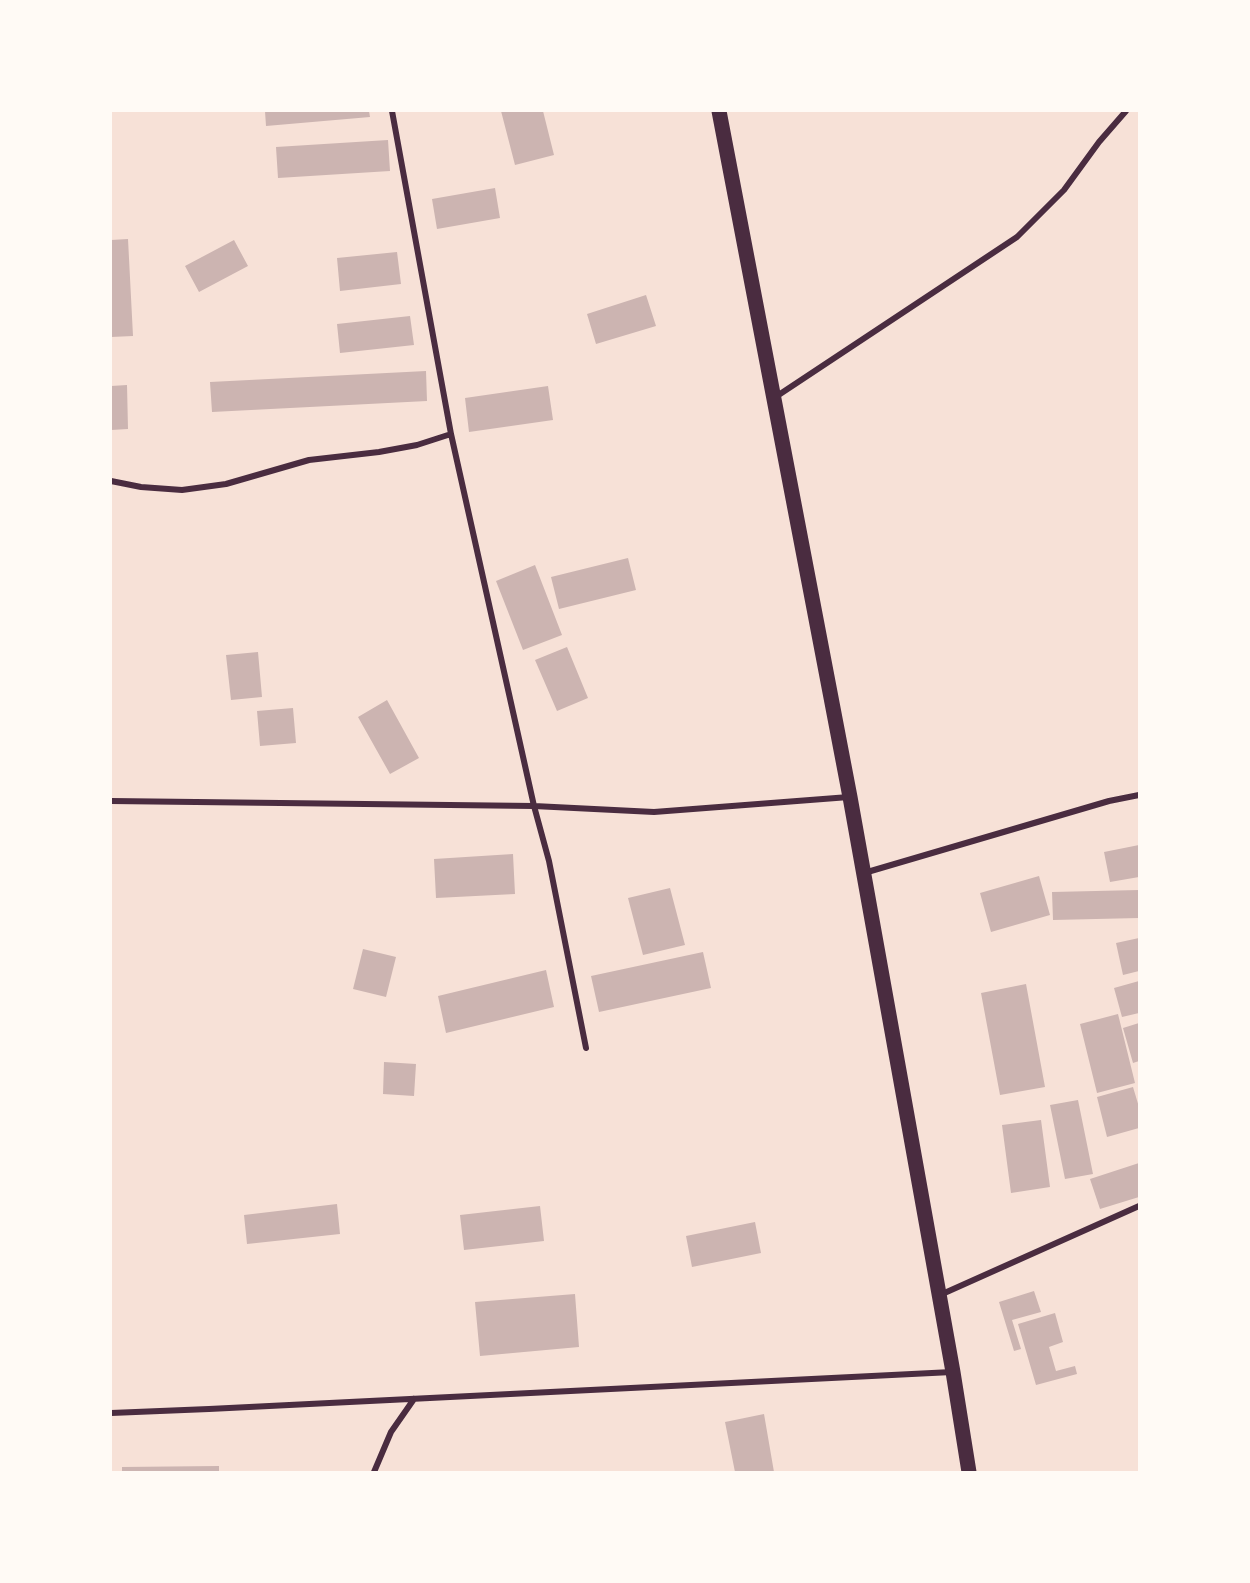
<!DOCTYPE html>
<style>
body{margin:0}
#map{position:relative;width:1250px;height:1583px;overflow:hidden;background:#f7e1d7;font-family:"IBM Plex Sans",sans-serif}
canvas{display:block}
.frame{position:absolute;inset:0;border:112px solid #fffaf5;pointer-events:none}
</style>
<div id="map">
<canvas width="1250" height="1583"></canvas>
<div class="frame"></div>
</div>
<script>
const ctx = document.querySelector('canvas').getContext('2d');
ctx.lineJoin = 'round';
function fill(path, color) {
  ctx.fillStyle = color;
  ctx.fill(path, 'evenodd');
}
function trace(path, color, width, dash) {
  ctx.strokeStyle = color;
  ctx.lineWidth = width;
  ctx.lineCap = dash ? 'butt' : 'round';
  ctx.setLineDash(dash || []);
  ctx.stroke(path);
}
fill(new Path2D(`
 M265 111H369L370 117 266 126Z
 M501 111H543L554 155 515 165Z
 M388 140 390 171 278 178 276 147Z
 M495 188 500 218 437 229 432 199Z
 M128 239 133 336 111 337V240Z
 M234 240 248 266 199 292 185 266Z
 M397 252 401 284 340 291 337 258Z
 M646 295 656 326 596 344 587 314Z
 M410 316 414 345 340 353 337 324Z
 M426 371 427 401 212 412 210 382Z
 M127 385 128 429 111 430V386Z
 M548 386 553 420 469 432 465 398Z
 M628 558 636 590 559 609 551 577Z
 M535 565 562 635 523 650 496 581Z
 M567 647 588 698 557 711 535 660Z
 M258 652 262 697 231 700 226 655Z
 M387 700 419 758 390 774 358 717Z
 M293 708 296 743 260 746 257 711Z
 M1139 845V877L1110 882 1104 852Z
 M513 854 515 894 436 898 434 859Z
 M1039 876 1050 915 991 932 980 893Z
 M670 888 685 945 643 955 628 898Z
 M1139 890V918L1053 920 1052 892Z
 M1139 938V971L1123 975 1116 943Z
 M363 949 396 957 386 997 353 989Z
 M703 952 711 988 599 1012 591 976Z
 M546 970 554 1007 446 1033 438 996Z
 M1139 981V1013L1122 1017 1114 988Z
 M1026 984 1045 1087 1000 1095 981 993Z
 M1118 1014 1135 1083 1097 1093 1080 1024Z
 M1139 1023V1061L1133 1063 1123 1028Z
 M384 1062 416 1064 414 1096 383 1094Z
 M1133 1087 1139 1107V1128L1107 1137 1097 1097Z
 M1078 1100 1093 1174 1065 1179 1050 1105Z
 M1041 1120 1050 1187 1011 1193 1002 1125Z
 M1139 1163V1197L1100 1209 1090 1179Z
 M337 1204 340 1234 247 1244 244 1215Z
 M540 1206 544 1241 464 1250 460 1215Z
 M755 1222 761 1253 692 1267 686 1236Z
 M1034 1291 1041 1312 1012 1320 1021 1349 1014 1351 999 1302Z
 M575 1294 579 1347 480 1356 475 1302Z
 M1055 1313 1063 1342 1049 1347 1056 1371 1075 1366 1077 1374 1036 1385 1018 1324Z
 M764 1414 774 1472H735L725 1422Z
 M219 1466V1472H122V1467Z`), '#ccb4b1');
trace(new Path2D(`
 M392 111 451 434 534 806 549 861 586 1048
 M774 398 1017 237 1064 190 1099 142 1126 111
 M111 481 141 487 182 490 226 484 309 460 379 452 417 445 451 434
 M111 801 534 806 654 812 849 797
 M864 873 1109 801 1139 795
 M940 1295 1139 1206
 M111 1413 209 1409 952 1372
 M374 1472 391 1432 414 1399`), '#4a2c40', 6);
trace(new Path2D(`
 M719 111 850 797 953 1372 969 1472`), '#4a2c40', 15);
</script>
